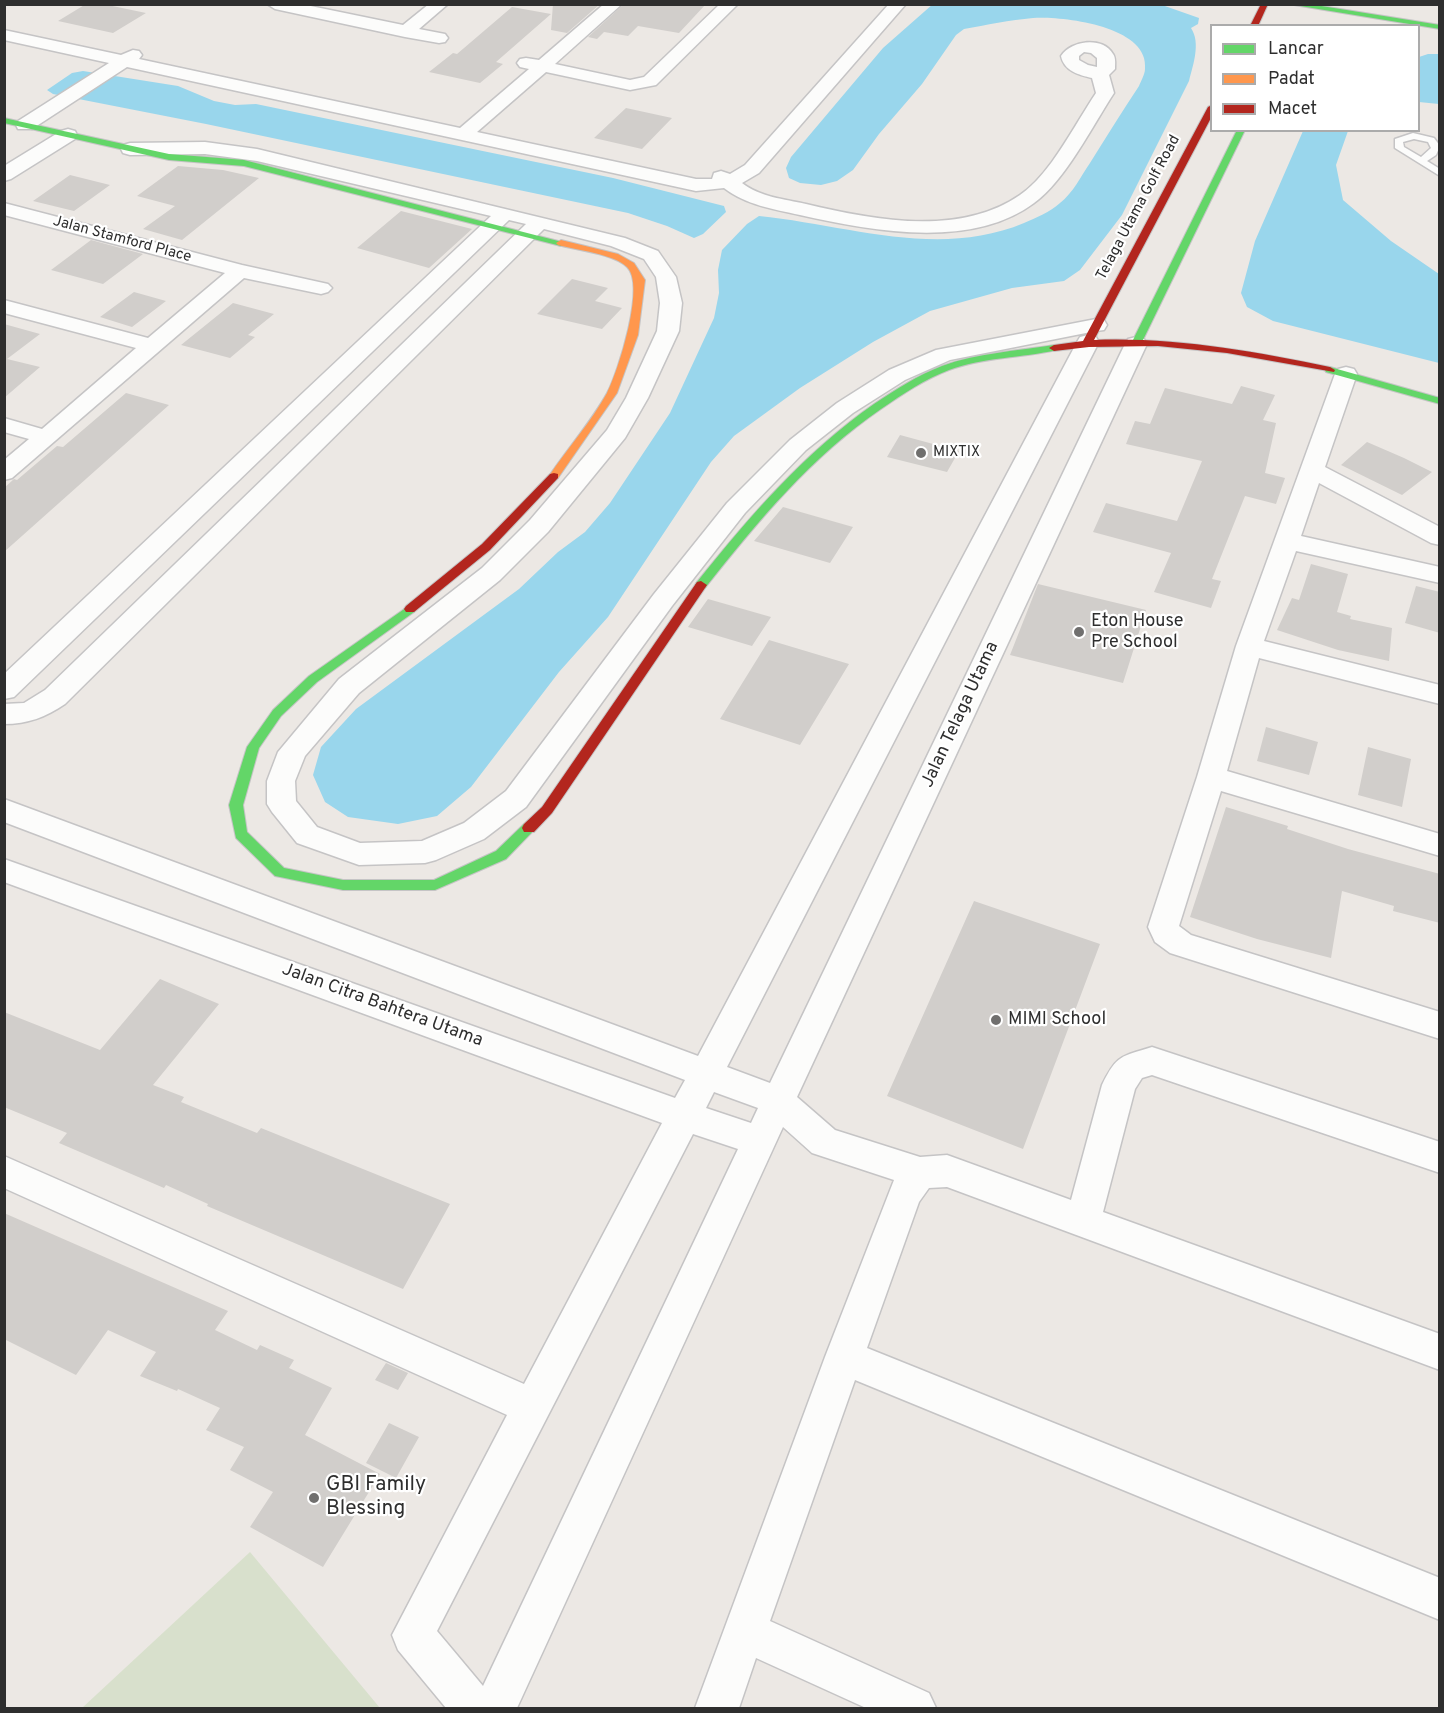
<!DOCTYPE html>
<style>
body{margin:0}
#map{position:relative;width:1444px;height:1713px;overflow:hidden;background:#ece8e4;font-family:Overpass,sans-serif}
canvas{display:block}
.frame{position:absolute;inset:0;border:6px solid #2e2e2e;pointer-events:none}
.legend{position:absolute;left:1210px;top:24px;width:210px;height:108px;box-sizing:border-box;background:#fff;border:2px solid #ababab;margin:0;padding:8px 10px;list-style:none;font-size:18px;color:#2e2e2e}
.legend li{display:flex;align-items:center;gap:12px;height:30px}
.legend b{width:30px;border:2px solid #ababab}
</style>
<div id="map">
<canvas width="1444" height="1713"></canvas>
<div class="frame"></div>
<ul class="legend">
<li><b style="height:8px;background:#63d668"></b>Lancar</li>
<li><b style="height:8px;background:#ff974d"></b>Padat</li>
<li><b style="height:8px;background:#b3261e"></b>Macet</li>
</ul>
</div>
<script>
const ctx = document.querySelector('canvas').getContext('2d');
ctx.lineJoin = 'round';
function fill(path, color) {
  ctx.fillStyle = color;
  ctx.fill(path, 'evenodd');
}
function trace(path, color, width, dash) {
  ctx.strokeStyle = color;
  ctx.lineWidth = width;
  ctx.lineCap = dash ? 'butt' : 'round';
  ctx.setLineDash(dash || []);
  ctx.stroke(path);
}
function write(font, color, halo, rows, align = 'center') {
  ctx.font = font + ' Overpass,sans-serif';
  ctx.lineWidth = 4.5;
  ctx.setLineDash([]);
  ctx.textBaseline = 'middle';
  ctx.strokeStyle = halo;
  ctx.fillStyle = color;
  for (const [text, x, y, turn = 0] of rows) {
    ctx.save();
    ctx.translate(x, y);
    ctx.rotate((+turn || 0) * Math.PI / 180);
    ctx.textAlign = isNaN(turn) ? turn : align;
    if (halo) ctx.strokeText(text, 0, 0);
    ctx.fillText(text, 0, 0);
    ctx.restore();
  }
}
fill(new Path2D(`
 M250 1552 380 1708H82Z`), '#d8e0cc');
fill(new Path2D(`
 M933 4 1162 5 1199 18 1198 24 1191 28C1201 43 1193 65 1189 81L1122 215 1080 270 1064 281 1012 288 930 311 873 342 800 388 734 436 711 462 608 617 559 672 471 787 437 816 398 824 348 817 325 802 313 775 321 747 356 709 519 589 558 552 585 532 610 503 670 413 714 318 719 293 718 270 722 250 747 224 759 216C848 225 938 259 1024 223 1036 218 1050 212 1060 203 1073 193 1081 176 1090 163 1106 137 1122 112 1139 86 1141 81 1145 74 1145 69 1150 26 1062 16 1033 18 1010 20 986 25 964 29L956 35 922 84 879 134 853 170 837 181 821 185 800 183 789 178 786 168 791 157 883 48Z
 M1428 54H1439V104L1419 102V57Z
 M83 71 178 86 214 101 235 105 256 104 613 178 724 206 726 212 703 234 694 238 667 226 628 213 206 124 53 94 47 90 72 73Z
 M1303 131H1348L1336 165 1343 200 1391 241 1439 274V363L1273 321 1247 307 1241 293 1255 241Z`), '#99d6ec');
fill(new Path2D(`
 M86 4H103L146 13 113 33 58 21Z
 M553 4H600L567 33 551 30Z
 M624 4H706L679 33 638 26 628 36 604 32 597 39 588 37Z
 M512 7 551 14 496 62 503 64 480 83 429 72 453 53 457 54Z
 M626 108 672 118 642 149 594 138Z
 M178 166 223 170 259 178 182 240 143 229 175 206 137 196Z
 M70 175 110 185 74 211 33 201Z
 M401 211 472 229 429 268 357 248Z
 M91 240 143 254 103 284 51 270Z
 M572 279 608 288 595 301 622 308 602 329 537 314Z
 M134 292 166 301 132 327 100 317Z
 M233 303 274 314 248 335 255 337 230 358 181 345Z
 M4 324 40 334 7 359 40 367 4 398Z
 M1241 386 1275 395 1263 420 1276 423 1265 473 1285 478 1276 504 1245 496 1212 579 1221 581 1211 608 1154 592 1171 553 1093 532 1106 503 1177 521 1202 461 1126 444 1135 421 1150 424 1165 388 1232 404Z
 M126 393 169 405 4 552V488L14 479 17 480 57 446 63 447Z
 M900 435 959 451 947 472 887 457Z
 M1367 442 1404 458 1432 472 1402 495 1341 465Z
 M783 507 853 527 830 563 754 541Z
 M1311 564 1348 574 1337 612 1351 616 1350 619 1392 628 1389 661 1338 650 1277 630 1292 598 1299 600Z
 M1038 584 1146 610 1123 683 1010 655Z
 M1416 586 1440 592V633L1405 623Z
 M708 599 771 617 752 646 688 627Z
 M769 640 849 664 800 745 720 719Z
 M1266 727 1318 742 1309 775 1257 761Z
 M1368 747 1411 759 1402 807 1358 795Z
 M1226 807 1288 826 1287 829 1348 849 1440 874V923L1393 911 1394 906 1342 891 1331 958 1257 939 1190 917Z
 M974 901 1100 944 1023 1149 887 1096Z
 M160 979 219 1004 153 1085 184 1097 181 1102 257 1133 261 1128 450 1204 403 1289 207 1206 208 1204 166 1185 164 1188 59 1143 67 1133 4 1107V1012L100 1050Z
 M4 1213 228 1311 215 1330 257 1350 260 1345 294 1360 289 1368 332 1388 305 1435 380 1474 323 1567 250 1527 273 1492 230 1470 244 1447 206 1430 220 1408 178 1389 177 1391 140 1376 156 1352 108 1330 76 1375 4 1339Z
 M386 1363 408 1373 398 1390 375 1380Z
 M389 1423 419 1437 396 1478 366 1463Z`), '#d1cecb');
const lane = new Path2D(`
 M1413 133 1434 138 1440 146 1436 155 1427 161 1440 169V176L1395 148V139ZM1414 139 1428 142 1431 148 1421 157 1404 147 1403 142Z`);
const street = new Path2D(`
 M267 4H301L403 25 429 4H448L419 29 445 34 448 38 445 42 439 43 405 37 275 9Z
 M604 4H622L555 64 630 80 644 77 720 4H738L656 85 630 90 546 72 477 132 696 179H712L714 173 721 171 730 174 745 165 889 4H906L759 173 742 183C760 197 784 199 806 204 873 220 959 237 1020 195 1051 174 1075 124 1096 93L1092 78C1079 75 1064 71 1061 56 1071 40 1103 36 1113 54 1116 58 1115 64 1115 69L1109 75 1114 93C1093 125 1065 181 1034 203 971 250 871 231 800 215 773 209 746 205 724 188L696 191 127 67 32 129H18L16 125 18 121 109 63 4 40V30L121 55 133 50 139 51 142 55 139 59 460 128 529 69 520 67 517 63 520 59 526 58 539 60ZM1084 52 1091 53 1097 58V67L1088 65 1079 60V56Z
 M68 129 75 131 77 135 75 139 11 179 4 181V166L61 131Z
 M205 142 257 149 625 238 658 251 676 277 682 303 679 331 648 398 625 438 548 532 500 580 359 693 305 756 295 781 296 801 317 827 360 843 422 841 464 823 506 791 654 594 727 503 790 440 837 403 889 370 936 350 1096 319 1104 320 1107 325 1104 330 1096 331 950 360 905 380 853 413 806 450 745 513 672 606 526 807 484 839 436 860 425 863 359 865 297 843 272 812 267 804V781L278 752 339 679 482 568 530 520 607 430 626 398 657 331 660 303 656 277 644 259 611 246 544 229 65 704C46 717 28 724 4 724V704L24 703 45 690 526 224 509 220 14 697 4 699V674L491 216 257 161 205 154 130 155 123 153 121 149 123 145 130 143Z
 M4 203 242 265 328 284 332 288 328 292 321 294 244 278 12 478 4 480V460L29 439 4 432V418L42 429 136 348 4 313V300L148 338 225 273 4 215Z
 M1088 335 1096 337 1099 342 727 1067 770 1083 1125 344 1128 339 1136 337 1144 339 1147 344 797 1097 835 1130 920 1157 947 1155 1071 1200 1102 1085C1117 1054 1121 1057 1152 1047L1440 1142V1173L1152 1075 1142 1078 1135 1089 1103 1212 1440 1334V1370L947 1187 929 1188 919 1202 867 1348 1440 1578V1620L855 1380 770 1621 929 1693 936 1708H866L756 1658 739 1708H695L825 1357 894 1180 812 1153 783 1127 517 1708H446L398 1650 392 1635 507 1415 4 1188V1156L524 1384 662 1123 4 882V859L675 1098 685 1080 4 822V799L698 1056 1077 342 1080 337ZM714 1092 758 1108 751 1123 706 1108ZM693 1134 738 1149 483 1686 437 1631Z
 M1346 367 1354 369 1357 374 1325 467 1440 527V545L1431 543 1319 483 1301 536 1440 567V583L1296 551 1264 641 1440 685V704L1259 658 1227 771 1440 834V856L1221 791 1179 926 1191 935 1440 1012V1039L1170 953 1155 942 1148 927 1197 777 1236 646 1335 374 1338 369Z`);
const fast = new Path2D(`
 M1288 4H1309L1440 25V29Z
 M4 118 169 154 244 160 566 243 561 246 244 166 169 160 4 123Z
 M1237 130H1245L1141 344 1133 346 1131 344Z
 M1054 345 1059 348 1057 350C1022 358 984 357 949 370 925 379 903 394 881 409 811 457 758 521 705 588H697L695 585 697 582C750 516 804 453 874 404 895 390 918 375 942 366 977 353 1017 351 1054 345Z
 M1330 367 1440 398V404L1326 372 1325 370Z
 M410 605 414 606 416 609 414 612 317 682 281 716 259 748 243 805 247 832 284 868 343 880H434L496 851 524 824H534L536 828 506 859 435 890H343L280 877 275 876 236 838 229 805 247 747 273 710 309 676Z`);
const slow = new Path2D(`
 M561 240 618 254 634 263 645 280 638 335 617 393 558 478 554 479 549 476C567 449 591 422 607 393 618 372 646 285 627 267 614 254 576 250 558 245L556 243Z`);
const jam = new Path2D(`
 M1261 4H1268L1258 26H1250Z
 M1212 105V116L1094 340C1174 337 1252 351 1330 367L1335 370 1334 372 1227 353 1158 346 1089 347 1054 351 1049 348 1054 345 1083 341 1208 107Z
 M554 473 558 474V478L490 550 414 612H406L404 609 406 606 482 544 550 474Z
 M701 581 707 585 705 588 552 813 534 832H524L522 828 524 824 542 807 697 582Z`);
trace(lane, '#c5c4c5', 3);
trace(street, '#c5c4c5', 3);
trace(fast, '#c5c4c5', 2);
trace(slow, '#c5c4c5', 2);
trace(jam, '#c5c4c5', 2);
fill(lane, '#fcfcfb');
fill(street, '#fcfcfb');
fill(fast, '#63d668');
fill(slow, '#ff974d');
fill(jam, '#b3261e');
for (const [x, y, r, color] of [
 [921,453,6,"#706f6e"],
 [1079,632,6,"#706f6e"],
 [996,1020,6,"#706f6e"],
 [314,1498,6,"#706f6e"]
]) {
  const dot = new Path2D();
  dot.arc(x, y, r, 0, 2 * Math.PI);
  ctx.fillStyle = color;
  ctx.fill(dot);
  trace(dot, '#fff', 2);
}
write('15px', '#2e2e2e', '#fff', [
 ["Telaga Utama Golf Road",1139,208,-62],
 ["Jalan Stamford Place",122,240,15]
]);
write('15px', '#2e2e2e', '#fff', [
 ["MIXTIX",933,453]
], 'left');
write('18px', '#2e2e2e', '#fff', [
 ["Eton House",1091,622],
 ["Pre School",1091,643],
 ["MIMI School",1008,1020]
], 'left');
write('18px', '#2e2e2e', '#fff', [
 ["Jalan Telaga Utama",961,715,-65],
 ["Jalan Citra Bahtera Utama",382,1006,20]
]);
write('21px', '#2e2e2e', '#fff', [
 ["GBI Family",326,1486],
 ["Blessing",326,1510]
], 'left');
</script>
